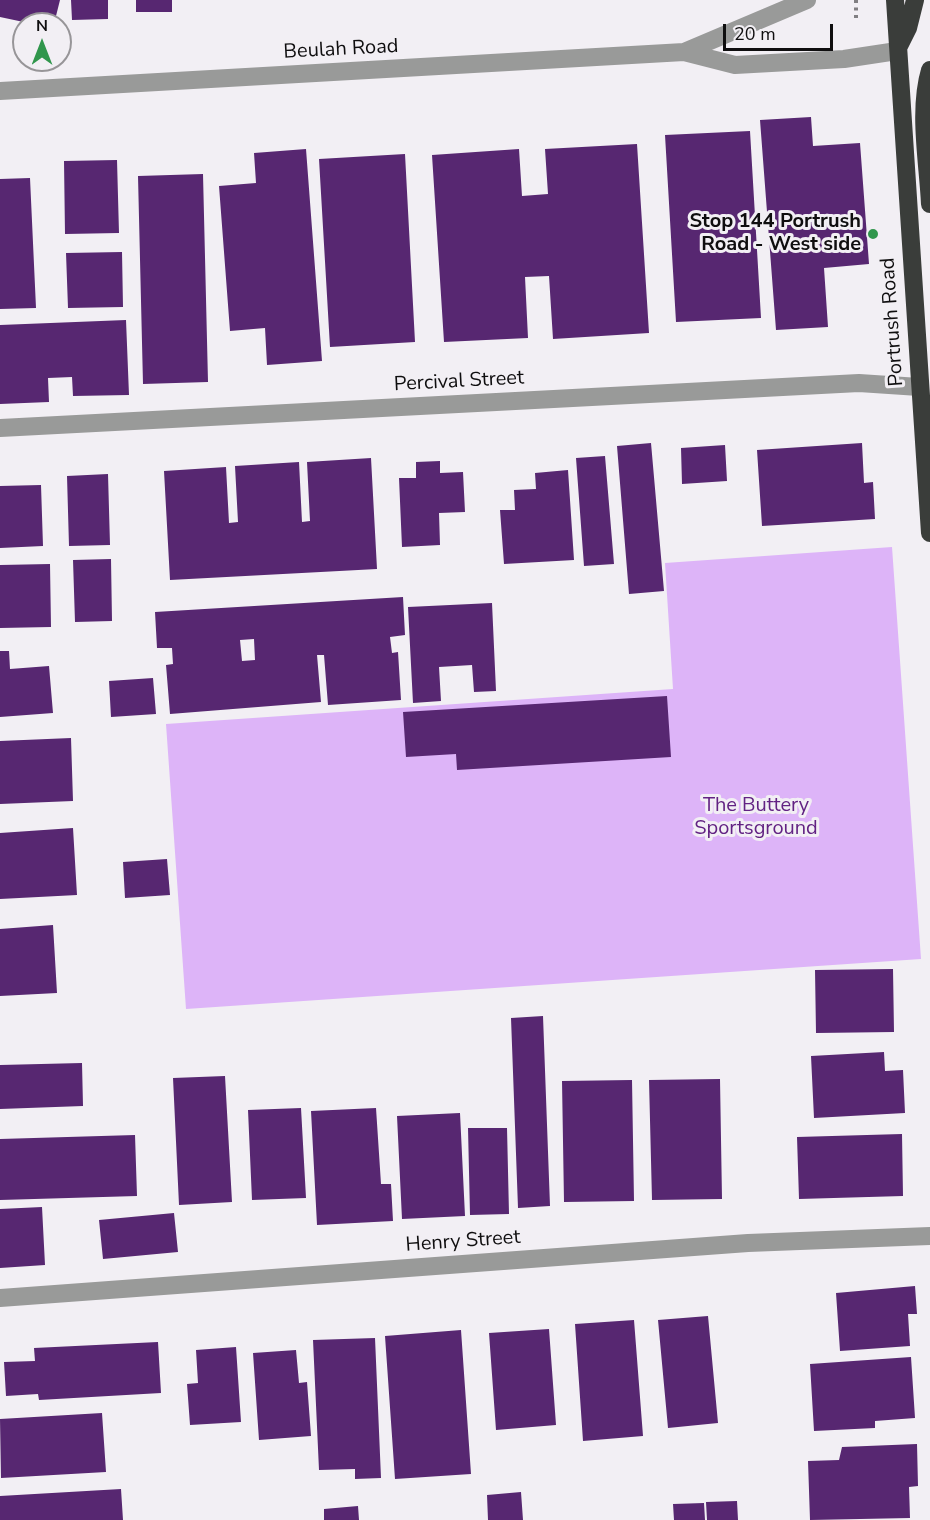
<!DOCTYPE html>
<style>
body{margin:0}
#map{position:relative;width:930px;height:1520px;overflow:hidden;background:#f2eff4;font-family:"Nunito Sans",sans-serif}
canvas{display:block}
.north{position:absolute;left:12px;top:12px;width:60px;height:60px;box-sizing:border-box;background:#f2eff4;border:2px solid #979598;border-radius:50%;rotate:0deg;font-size:16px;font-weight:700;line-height:24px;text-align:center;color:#0f0e0f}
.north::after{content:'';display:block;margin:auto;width:21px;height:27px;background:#30964c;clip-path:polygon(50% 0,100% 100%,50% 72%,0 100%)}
.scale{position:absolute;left:723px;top:24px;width:110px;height:27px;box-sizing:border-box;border:3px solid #0f0e0f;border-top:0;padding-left:8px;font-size:18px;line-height:21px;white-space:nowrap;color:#0f0e0f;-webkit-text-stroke:4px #f2eff4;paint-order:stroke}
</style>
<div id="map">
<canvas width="930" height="1520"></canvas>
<div class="north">N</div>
<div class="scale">20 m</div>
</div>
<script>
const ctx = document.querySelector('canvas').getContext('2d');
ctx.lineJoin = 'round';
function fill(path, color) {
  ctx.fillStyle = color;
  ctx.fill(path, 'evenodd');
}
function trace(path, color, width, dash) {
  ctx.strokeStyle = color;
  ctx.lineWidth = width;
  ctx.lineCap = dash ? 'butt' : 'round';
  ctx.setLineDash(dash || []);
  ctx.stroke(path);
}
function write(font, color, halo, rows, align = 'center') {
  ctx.font = font + ' "Nunito Sans",sans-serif';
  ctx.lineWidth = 6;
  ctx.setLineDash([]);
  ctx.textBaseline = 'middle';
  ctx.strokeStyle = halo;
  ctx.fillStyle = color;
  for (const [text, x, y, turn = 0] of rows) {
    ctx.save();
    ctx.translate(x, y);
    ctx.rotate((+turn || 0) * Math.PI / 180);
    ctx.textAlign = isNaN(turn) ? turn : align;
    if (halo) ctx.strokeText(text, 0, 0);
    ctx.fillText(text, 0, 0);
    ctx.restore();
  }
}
fill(new Path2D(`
 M892 547 921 959 186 1009 166 724 673 689 665 563Z`), '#ddb4f8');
fill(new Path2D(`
 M0 0H60L54 24H33L0 17Z
 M71 0H108V19L72 20Z
 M136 0H172V12H136Z
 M811 117 813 146 860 143 869 264 824 268 828 327 776 330 760 120Z
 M750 131 761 318 676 322 665 135Z
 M637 144 649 333 553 339 549 276 525 277 528 338 444 342 432 155 519 149 522 196 548 194 545 149Z
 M306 149 322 361 267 365 265 328 230 331 219 186 256 183 254 153Z
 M405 154 415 342 330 347 319 159Z
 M117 160 119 233 65 234 64 161Z
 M203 174 208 382 143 384 138 176Z
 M30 178 36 308 0 309V179Z
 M122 252 123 307 68 308 66 253Z
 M126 320 129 395 73 396 72 377 48 378 49 402 0 404V325Z
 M651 443 664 591 629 594 617 446Z
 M862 443 864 483 873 482 875 519 762 526 757 450Z
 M725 445 727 481 682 484 681 448Z
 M605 456 614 564 584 566 576 458Z
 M371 458 377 569 170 580 164 471 226 467 229 523 238 522 235 466 299 462 302 522 310 521 307 462Z
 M440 461V473L463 472 465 512 439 513 440 545 402 547 399 478H416V462Z
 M568 470 574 560 504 564 500 510H515L514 490 536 489 535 473Z
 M108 474 110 545 69 546 67 476Z
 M41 485 43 546 0 548V486Z
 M111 559 112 621 75 622 73 560Z
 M50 564 51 627 0 628V565Z
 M403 597 405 635 390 637 392 653 398 652 401 700 328 705 324 655H317L321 702 170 714 166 665 173 664 172 648H157L155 612ZM254 639 255 660 242 661 240 640Z
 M492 603 496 691 474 692 472 665 439 667 441 701 413 703 408 607Z
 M0 651H9L10 669 49 666 53 713 0 717Z
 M153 678 156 714 111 717 109 681Z
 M667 696 671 757 457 770 456 754 406 757 403 712Z
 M71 738 73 801 0 804V741Z
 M73 828 77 895 0 899V833Z
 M167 859 170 895 125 898 123 862Z
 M53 925 57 993 0 996V929Z
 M893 969 894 1032 816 1033 815 970Z
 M543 1016 550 1206 518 1208 511 1018Z
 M884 1052 885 1071 903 1070 905 1113 814 1118 811 1056Z
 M82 1063 83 1106 0 1109V1065Z
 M225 1076 232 1202 179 1205 173 1078Z
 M720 1079 722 1199 652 1200 649 1080Z
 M632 1080 634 1201 564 1202 562 1081Z
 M301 1108 306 1198 252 1200 248 1110Z
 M376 1108 381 1184H391L393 1221 317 1225 311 1111Z
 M460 1113 465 1216 402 1219 397 1116Z
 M468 1128H507L509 1214 470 1215Z
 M902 1134 903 1196 799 1199 797 1137Z
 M135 1135 137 1196 0 1200V1139Z
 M42 1207 45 1265 0 1268V1209Z
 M174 1213 178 1252 103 1259 99 1220Z
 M915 1286 917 1314H908L910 1346 840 1351 836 1293Z
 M708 1316 718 1423 668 1428 658 1320Z
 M634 1320 643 1436 583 1441 575 1324Z
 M549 1329 556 1425 496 1430 489 1333Z
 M461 1330 471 1474 395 1479 385 1336Z
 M375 1338 381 1478 355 1479V1469L319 1470 313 1340Z
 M158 1342 161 1393 39 1400 38 1394 6 1396 4 1362 35 1361 34 1348Z
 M236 1347 241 1422 190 1425 187 1384 198 1383 196 1350Z
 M296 1350 299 1383 307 1382 311 1436 259 1440 253 1353Z
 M911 1357 915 1418 875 1421V1428L814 1431 810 1364Z
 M102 1413 106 1472 1 1478 0 1419Z
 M917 1444 918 1486 909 1487 910 1518 810 1520 808 1461 839 1460 842 1447Z
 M121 1489 123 1520H0V1496Z
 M521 1492 523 1520H488L487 1495Z
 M737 1501 738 1520H707L706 1502Z
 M704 1503 705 1520H674L673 1504Z
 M358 1506 359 1520H324V1509Z`), '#572771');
trace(new Path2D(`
 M856 0V20`), '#817f82', 4, [3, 4.5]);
trace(new Path2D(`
 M684 52 807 0
 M0 91 684 52 735 65 844 59 897 51
 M0 428 859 383 919 387
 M0 1298 748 1243 930 1236`), '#999a99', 18);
trace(new Path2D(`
 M895 0 930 533
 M899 46 908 28 915 0
 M930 70C918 110 928 162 930 204`), '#3a3d3a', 18);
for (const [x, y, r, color] of [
 [873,234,6,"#30964c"]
]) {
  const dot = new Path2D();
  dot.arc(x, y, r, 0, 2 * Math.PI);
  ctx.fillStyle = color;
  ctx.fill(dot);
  trace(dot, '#f2eff4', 2);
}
write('20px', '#0f0e0f', '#f2eff4', [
 ["Beulah Road",341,50,-3],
 ["Portrush Road",893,322,-94],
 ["Percival Street",459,382,-3],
 ["Henry Street",463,1242,-4]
]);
write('bold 20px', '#0f0e0f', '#f2eff4', [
 ["Stop 144 Portrush",861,222],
 ["Road - West side",861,245]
], 'right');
write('20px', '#622283', '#f2eff4', [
 ["The Buttery",756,806],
 ["Sportsground",756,829]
]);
</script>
